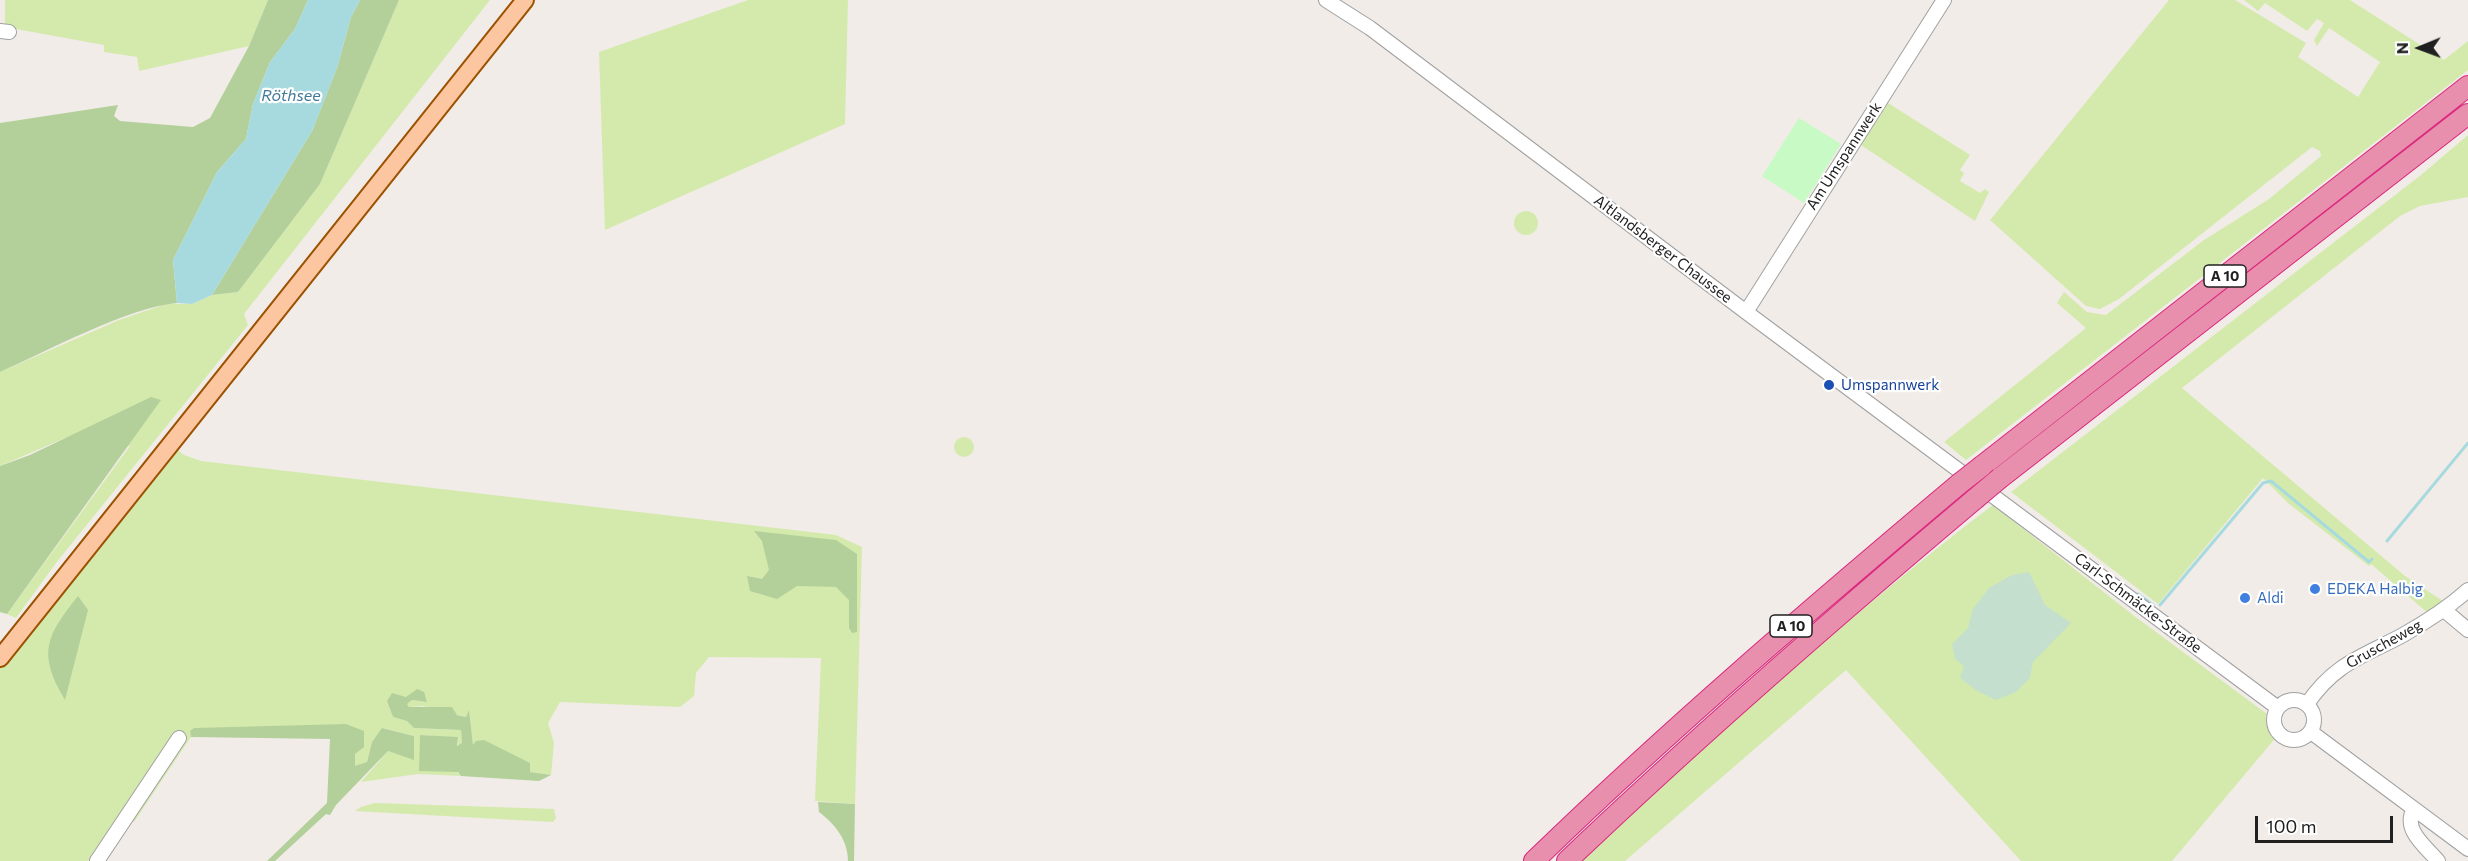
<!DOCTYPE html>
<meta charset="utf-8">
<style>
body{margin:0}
#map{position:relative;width:2468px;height:861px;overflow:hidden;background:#f1ece7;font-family:Commissioner,sans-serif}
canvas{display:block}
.north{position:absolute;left:2390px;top:18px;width:60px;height:60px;-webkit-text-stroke:4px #fff;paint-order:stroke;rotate:269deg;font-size:16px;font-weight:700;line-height:24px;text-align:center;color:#202020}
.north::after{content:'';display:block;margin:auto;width:21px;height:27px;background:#202020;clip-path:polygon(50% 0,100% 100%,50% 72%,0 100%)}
.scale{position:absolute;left:2255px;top:816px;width:138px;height:27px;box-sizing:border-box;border:3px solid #202020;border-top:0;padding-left:8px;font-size:18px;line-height:21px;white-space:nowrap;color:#202020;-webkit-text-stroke:4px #fff;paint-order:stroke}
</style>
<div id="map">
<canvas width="2468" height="861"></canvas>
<div class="north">N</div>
<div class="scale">100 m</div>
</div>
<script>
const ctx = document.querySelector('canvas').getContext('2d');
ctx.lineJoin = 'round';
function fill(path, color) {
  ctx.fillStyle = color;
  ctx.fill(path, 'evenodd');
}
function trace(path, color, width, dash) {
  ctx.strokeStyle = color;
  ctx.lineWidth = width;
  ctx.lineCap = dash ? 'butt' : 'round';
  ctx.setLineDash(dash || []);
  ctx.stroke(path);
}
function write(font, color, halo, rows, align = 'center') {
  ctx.font = font + ' Commissioner,sans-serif';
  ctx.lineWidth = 4.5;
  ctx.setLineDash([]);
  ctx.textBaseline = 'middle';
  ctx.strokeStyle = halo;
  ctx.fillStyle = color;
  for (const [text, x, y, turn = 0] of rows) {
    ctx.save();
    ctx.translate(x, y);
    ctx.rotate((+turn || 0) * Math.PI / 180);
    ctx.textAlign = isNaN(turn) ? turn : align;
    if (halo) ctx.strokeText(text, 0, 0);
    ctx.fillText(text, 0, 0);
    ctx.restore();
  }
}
fill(new Path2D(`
 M5 0H268L249 46 139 71 137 57 104 52V45L5 27Z
 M399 0H490L244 314 248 325 56 563 16 618 7 614 130 446 65 438 0 466V372L119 320 166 304H192L212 295 238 292 320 184Z
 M748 0H848L845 124 605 230 599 52Z
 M2169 0H2235L2306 43 2298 57 2358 97 2380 62 2329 28 2317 46 2314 40 2324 23 2317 19 2307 31 2265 3 2258 11 2244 0H2350L2444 60 2468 41V70L1966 460 1944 442 2086 328 2057 303 2064 292 2087 312 2106 315 2204 240 2269 199 2321 156 2320 151 2312 147 2119 299 2100 309 2086 306 1990 220Z
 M1888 103 1970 155 1960 170 1964 173 1960 181 1980 193 1985 189 1989 192 1975 221 1861 145Z
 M2468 135V197L2420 206 2400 216 2182 388 2405 576 2452 607 2429 614 2371 564 2369 566 2288 503 2263 478 2158 604 2011 492 2421 175Z
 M1514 223a12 12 0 1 1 24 0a12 12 0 1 1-24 0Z
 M954 447a10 10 0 1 1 20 0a10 10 0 1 1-20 0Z
 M174 447 184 455 201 461 836 535 862 547 855 804 815 801 821 658 709 657 696 673 694 696 680 707 560 702 548 723 554 743 551 775 530 772 473 746 469 711 466 717 423 706 409 707 406 704 412 700 427 702 406 697 387 701 393 717 407 721 414 728 461 730 462 743 458 747V738L421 735 461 776 418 774 361 782 388 751 414 759V736L383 728 372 742 367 762 354 767 355 754 364 731H190L191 737 134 822 129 820 173 736 88 861H0V668L38 615Z
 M1993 505 2133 615 2267 714 2272 727 2278 735 2172 861H2021L1846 670 1625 861H1581C1638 805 1698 752 1759 699 1835 632 1912 566 1993 505Z
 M375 803 554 809 556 818 553 822 355 811 361 807Z`), '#d4eaad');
fill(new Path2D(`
 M268 0H308L295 29 270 62 253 104 246 139 217 172 173 260 177 303C129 307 47 351 0 372V123L118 105 114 116 120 121 193 127 210 118 249 46Z
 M360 0H399L320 184 238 292 212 295 312 131 337 68 351 17Z
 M151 397 161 400 7 614 0 612V466L30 455Z
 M754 531 836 540 857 554V632L852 633 849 628V600L836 587 797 586 777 599 750 591 747 576 762 579 769 570 762 541Z
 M78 596 88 610 65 700C37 653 46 636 78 596Z
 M417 689 424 692 427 702 412 700 407 704 409 707H452L457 715 466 717 469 710 473 745 476 741 484 740 530 763V772L551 775 539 781 461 776 458 772 419 771 420 735 458 737 457 746 462 743 461 730 414 728 407 721 393 717 387 701 392 693 406 697Z
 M346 724 364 731V747L355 754V766L367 762 372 742 382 728 414 736V760L388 751 336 805 330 815 326 814 275 861H267L327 803 330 739 191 737 190 731 194 728Z
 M818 802 855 804 854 861H848C848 840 835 824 819 812Z`), '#b3d09b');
fill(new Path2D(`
 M2029 572 2045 605 2071 623 2033 662 2030 678 2016 692 1996 700 1977 691 1960 678 1964 666 1955 659 1952 644 1968 628 1973 609 1989 588 2012 575Z`), '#c4dfce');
fill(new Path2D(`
 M1799 118 1841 144 1804 203 1762 176Z`), '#c8fac5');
fill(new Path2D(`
 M308 0H360L351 17 337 68 312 131 212 295 192 304 177 303 173 260 217 172 246 139 253 104 270 62 295 29Z`), '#a7dade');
trace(new Path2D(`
 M2387 541 2468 443
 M2138 594 2153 605
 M2160 605 2263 483 2271 481 2369 562 2372 559`), '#a7dade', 3);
const minor = new Path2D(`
 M1326 0 1370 28 1746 312 2278 708
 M0 31 9 32
 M1746 312 1944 0
 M2444 610 2468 630
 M2274 720a20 20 0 1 1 40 0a20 20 0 1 1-40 0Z
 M2307 704C2335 663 2362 657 2403 635 2426 622 2448 608 2468 590
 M2311 732 2468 849
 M2414 809C2402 829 2425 846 2438 861
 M97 861 179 738`);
const major = new Path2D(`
 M0 658 525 0`);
const highway = new Path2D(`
 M1982 466 2468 86
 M2000 478 2468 114
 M1534 861C1670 729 1814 606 1959 484
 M1567 861C1699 735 1836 616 1975 499`);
trace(minor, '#a1a1a1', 16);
trace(major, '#9c5100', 20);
trace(highway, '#db277f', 22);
trace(minor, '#fff', 14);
trace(major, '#fcc7a0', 16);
trace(highway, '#e78fac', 20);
const highwayBridge = new Path2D(`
 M1959 484 1982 466
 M1975 499 2000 478`);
trace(highwayBridge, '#db277f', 22, []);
trace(highwayBridge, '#e78fac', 20);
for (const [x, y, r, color] of [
 [1829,385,6,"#1a4fb4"],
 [2315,589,6,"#3f7fe0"],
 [2245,598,6,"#3f7fe0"]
]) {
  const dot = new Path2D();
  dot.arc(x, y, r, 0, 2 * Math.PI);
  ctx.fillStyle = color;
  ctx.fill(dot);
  trace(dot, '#fff', 2);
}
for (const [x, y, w] of [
 [2225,276,42],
 [1791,626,42]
]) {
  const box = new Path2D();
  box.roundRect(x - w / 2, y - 11, w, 22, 4.5);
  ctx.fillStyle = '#fff';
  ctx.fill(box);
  trace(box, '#202020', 1.5);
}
write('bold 14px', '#202020', null, [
 ["A 10",2225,276],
 ["A 10",1791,626]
]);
write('15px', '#202020', '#fff', [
 ["Am Umspannwerk",1844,156,-57],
 ["Altlandsberger Chaussee",1663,249,37],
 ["Carl-Schmäcke-Straße",2138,603,37],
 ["Gruscheweg",2384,644,-29]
]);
write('15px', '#164399', '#fff', [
 ["Umspannwerk",1841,385]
], 'left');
write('15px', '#366cbe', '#fff', [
 ["EDEKA Halbig",2327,589],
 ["Aldi",2257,598]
], 'left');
write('italic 16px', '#437a98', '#fff', [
 ["Röthsee",291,96]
]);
</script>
